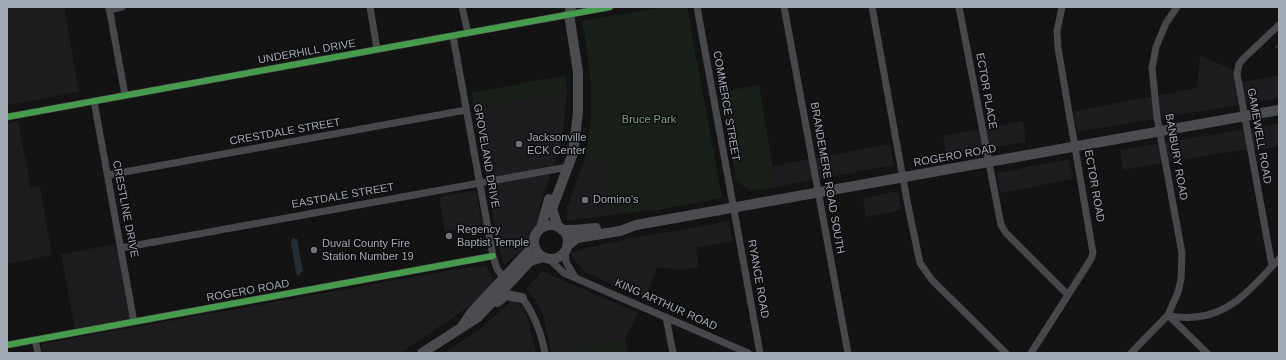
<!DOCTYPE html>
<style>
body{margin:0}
#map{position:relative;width:1286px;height:360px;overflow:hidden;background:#131313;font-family:Helvetica,sans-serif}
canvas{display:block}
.frame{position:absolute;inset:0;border:8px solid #a3a9b5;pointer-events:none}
</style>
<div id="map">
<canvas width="1286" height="360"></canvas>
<div class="frame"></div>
</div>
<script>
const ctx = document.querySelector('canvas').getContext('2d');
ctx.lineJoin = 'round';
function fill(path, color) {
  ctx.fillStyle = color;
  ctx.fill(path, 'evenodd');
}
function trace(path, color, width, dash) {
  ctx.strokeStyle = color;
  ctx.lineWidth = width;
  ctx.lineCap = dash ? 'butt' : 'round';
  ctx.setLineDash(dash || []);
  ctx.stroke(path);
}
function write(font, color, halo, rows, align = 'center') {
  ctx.font = font + ' Helvetica,sans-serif';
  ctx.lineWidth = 3;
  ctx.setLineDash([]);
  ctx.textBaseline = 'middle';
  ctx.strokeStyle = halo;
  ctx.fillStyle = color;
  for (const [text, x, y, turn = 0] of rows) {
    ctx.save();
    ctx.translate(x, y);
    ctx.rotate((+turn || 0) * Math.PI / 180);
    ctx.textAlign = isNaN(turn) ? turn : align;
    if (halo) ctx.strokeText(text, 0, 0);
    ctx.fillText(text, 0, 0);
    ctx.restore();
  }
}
fill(new Path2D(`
 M7 7H64L79 92 7 105Z
 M1200 56 1232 69 1243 82 1279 75V98L1077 132 1074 111 1197 88Z
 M567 92 562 141 540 205 539 218 542 234 504 265 499 249 474 109Z
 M18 121 31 188 40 186 52 255 7 264V123Z
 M1023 121 1026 142 947 156 943 136Z
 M1279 123V146L1258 150H1241L1123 170 1120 150Z
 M890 144 894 165 776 187 773 166Z
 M607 159 617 214 567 221V208L583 164Z
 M1069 159 1073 179 1000 193 997 173Z
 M476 190 482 225 445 232 439 197Z
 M898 191 901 210 866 217 863 198Z
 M729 221 732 242 696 248 699 267 681 270 657 267 646 298 608 283 586 272 575 261 571 253 591 247 627 239Z
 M117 244 130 319 75 329 61 254Z
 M486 265 494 282 470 306 400 353H43L41 344 446 271Z
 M542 271 638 313 625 339 551 353 543 314 534 298 526 289Z
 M512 300 516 301 523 309 528 319 536 353H444L479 330Z`), '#1d1d1f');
fill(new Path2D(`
 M663 7H687L722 198 656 210 617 214 607 159 583 164C597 116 591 70 582 21Z
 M566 75 567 92 474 109 472 93Z
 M759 85 776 187 750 191 736 180 720 92Z
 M625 339 628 353H551Z`), '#19201a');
fill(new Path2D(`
 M292 238 297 239 303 271 298 276 296 273 291 243Z`), '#262e35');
trace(new Path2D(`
 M1276 47 1279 46`), '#262e35', 2);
trace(new Path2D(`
 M109 7 125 95
 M370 7 377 49
 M462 7 468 33
 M697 7 760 353
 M784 7 848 353
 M872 7 908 206 920 263 932 280 1006 353
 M959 7 1001 225 1006 233 1068 295
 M109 10 122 7
 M453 36 493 256 497 269 504 278
 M94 101 134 322
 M7 117 610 7
 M108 175 466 110
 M121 248 568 167
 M565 251 566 262 575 277
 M549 259 564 273 748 353
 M1272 266 1237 74 1239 64 1243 59 1279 25
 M522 298C535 315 541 332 545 353
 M1168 315C1177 318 1185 318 1195 317 1233 314 1254 285 1279 259
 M1169 316 1207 353
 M666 317 673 353
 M35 340 38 353
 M7 345 493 256
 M1031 353 1091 259 1093 253 1058 48 1057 31 1062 7
 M1131 353 1168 315 1178 292 1181 279 1182 253 1157 117 1152 68 1156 47 1166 23 1177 7`), '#47484c', 7);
trace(new Path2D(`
 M534 242a17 17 0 1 1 34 0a17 17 0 1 1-34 0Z
 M558 227 552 209 573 153 578 113V72L569 14 571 7
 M541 228 549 199
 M562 230H574L596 228
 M567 246 577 238 620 231 636 225 1279 110
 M497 302 506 295 522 298
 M463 325 471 313 529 251 534 243
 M422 353 478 317 530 261 544 257`), '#4b4c50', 10);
trace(new Path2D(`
 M7 117 610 7
 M7 345 493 256`), '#469c4c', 6);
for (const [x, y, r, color] of [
 [519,144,4,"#71747c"],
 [585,200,4,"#71747c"],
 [449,236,4,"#71747c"],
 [314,250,4,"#71747c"]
]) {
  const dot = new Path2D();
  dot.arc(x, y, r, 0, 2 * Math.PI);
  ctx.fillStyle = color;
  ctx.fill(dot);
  trace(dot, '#0d0d0f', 1.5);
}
write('11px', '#a3a9b5', '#0d0d0f', [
 ["UNDERHILL DRIVE",307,52,-10],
 ["ECTOR PLACE",986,91,80],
 ["COMMERCE STREET",726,106,80],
 ["CRESTDALE STREET",285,132,-10],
 ["GAMEWELL ROAD",1259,136,80],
 ["GROVELAND DRIVE",486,156,80],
 ["ROGERO ROAD",955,156,-10],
 ["BANBURY ROAD",1176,157,80],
 ["BRANDEMERE ROAD SOUTH",827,178,80],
 ["ECTOR ROAD",1094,186,80],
 ["EASTDALE STREET",343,196,-10],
 ["CRESTLINE DRIVE",125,209,79],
 ["RYANCE ROAD",758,279,80],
 ["ROGERO ROAD",248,291,-10],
 ["KING ARTHUR ROAD",666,305,24]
]);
write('11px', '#7aa17c', '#0d0d0f', [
 ["Bruce Park",649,120]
]);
write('11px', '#a3a9b5', '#0d0d0f', [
 ["Jacksonville",527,138],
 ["ECK Center",527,151],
 ["Domino's",593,200],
 ["Regency",457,230],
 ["Baptist Temple",457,243],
 ["Duval County Fire",322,244],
 ["Station Number 19",322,257]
], 'left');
</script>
